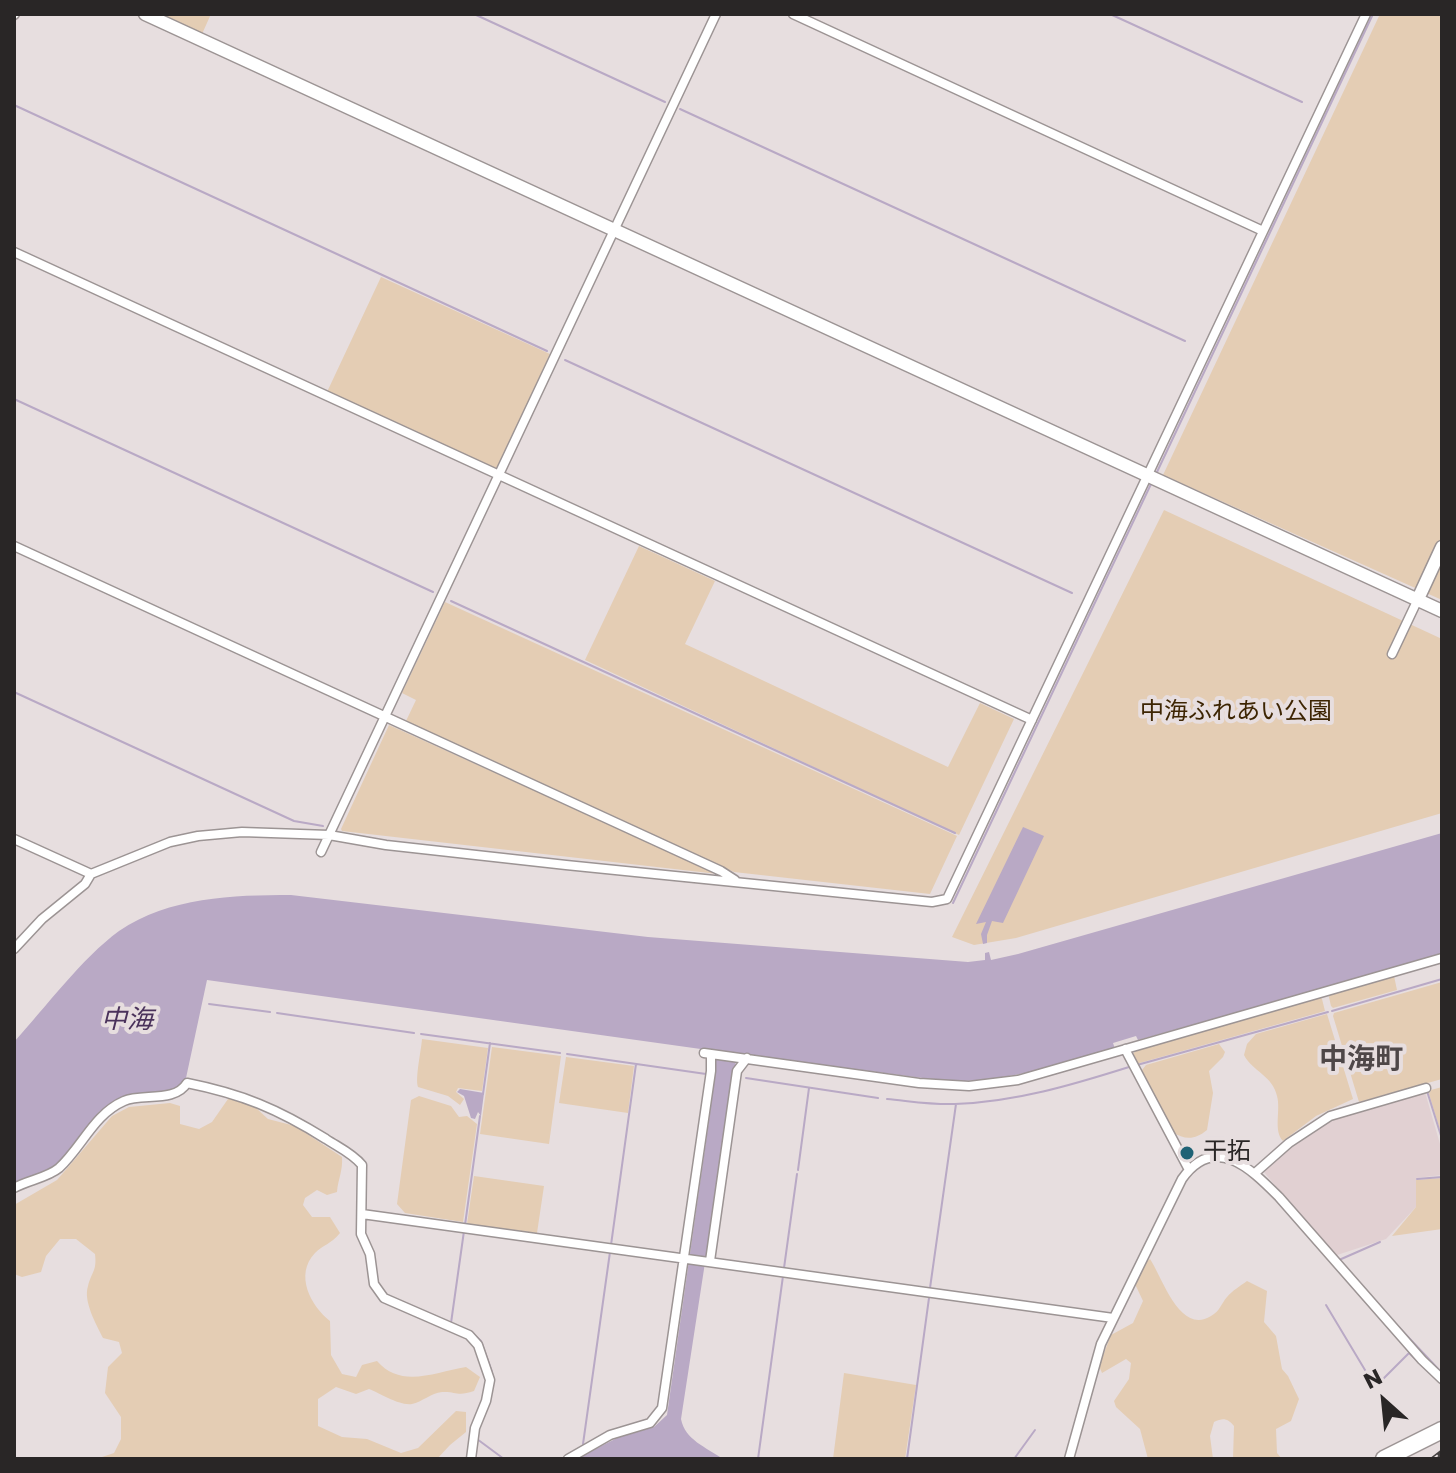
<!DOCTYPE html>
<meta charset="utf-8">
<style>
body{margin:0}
#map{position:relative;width:1456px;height:1473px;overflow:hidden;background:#e7dedf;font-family:Poppins,sans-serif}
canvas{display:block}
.frame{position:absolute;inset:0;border:16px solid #292626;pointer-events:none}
.north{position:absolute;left:1344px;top:1361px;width:80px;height:80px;-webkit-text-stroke:6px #e7dedf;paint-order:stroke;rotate:333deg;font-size:22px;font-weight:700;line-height:32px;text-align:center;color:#292626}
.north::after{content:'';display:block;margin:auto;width:28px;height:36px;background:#292626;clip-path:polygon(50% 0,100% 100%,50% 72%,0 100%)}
</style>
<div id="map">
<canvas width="1456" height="1473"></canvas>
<div class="frame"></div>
<div class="north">N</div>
</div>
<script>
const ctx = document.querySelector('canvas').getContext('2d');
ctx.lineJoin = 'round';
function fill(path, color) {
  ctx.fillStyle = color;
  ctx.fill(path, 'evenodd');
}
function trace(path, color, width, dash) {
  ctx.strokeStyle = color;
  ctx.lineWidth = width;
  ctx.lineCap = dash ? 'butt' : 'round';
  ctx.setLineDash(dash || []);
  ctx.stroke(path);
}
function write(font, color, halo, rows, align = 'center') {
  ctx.font = font + ' Poppins,"Noto Sans JP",sans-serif';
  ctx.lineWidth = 8;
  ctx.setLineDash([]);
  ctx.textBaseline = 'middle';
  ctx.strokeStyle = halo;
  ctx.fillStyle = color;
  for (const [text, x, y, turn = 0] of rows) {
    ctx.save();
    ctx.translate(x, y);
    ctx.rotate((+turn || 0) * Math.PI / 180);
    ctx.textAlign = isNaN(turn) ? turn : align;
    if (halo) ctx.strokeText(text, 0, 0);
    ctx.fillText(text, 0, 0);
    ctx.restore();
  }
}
fill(new Path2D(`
 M1425 1092 1442 1151V1175L1416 1178V1207L1386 1239 1334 1256 1264 1172 1295 1144 1332 1119Z`), '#e1d0d2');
fill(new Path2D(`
 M158 14H211L202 34Z
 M1380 14H1442V600L1163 475Z
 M381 277 550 354 498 467 493 468 327 392Z
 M1164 510 1442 639V813L1016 938 974 945 952 937Z
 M639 546 715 581 685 644 948 767 980 703 1014 719 959 835 585 660Z
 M445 602 957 836 930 894 734 872 406 721 416 700 402 693Z
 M389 725 704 867 718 874 342 831 341 829Z
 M1394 976 1397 990 1333 1008 1331 1006 1328 993Z
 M1442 982V1079L1359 1102 1333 1016 1334 1013Z
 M1319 996 1322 999 1325 1011 1136 1064 1132 1055 1139 1047Z
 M1327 1014 1353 1099 1316 1116 1283 1141C1273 1131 1281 1110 1277 1096 1273 1076 1252 1071 1244 1055L1247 1044 1256 1034Z
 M422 1039 488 1048 482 1091 458 1088 456 1092 464 1099 460 1105 448 1096 418 1087C415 1078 421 1052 422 1039Z
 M1219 1044 1225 1052 1223 1057 1209 1071 1213 1093 1207 1130C1195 1140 1185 1140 1172 1132L1142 1070 1146 1065Z
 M492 1047 561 1056 549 1144 480 1134Z
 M566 1057 634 1066 628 1113 559 1103Z
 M1442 1087V1137L1429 1094 1431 1090Z
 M419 1096 451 1106 459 1117 467 1116 477 1124 463 1222 405 1213 397 1204 411 1100Z
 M238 1098 255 1107 268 1119 295 1126 342 1157C343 1171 338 1179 337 1192L327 1195 317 1190 305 1198 303 1205 312 1217H330L340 1233C331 1244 323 1245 315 1253 294 1275 311 1306 330 1321L331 1355 342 1374 356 1377 362 1365 377 1361C401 1389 435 1372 466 1367L480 1377 474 1391C457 1397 456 1391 442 1392 431 1393 422 1402 412 1404 399 1406 380 1393 369 1389L356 1394 336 1387 318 1399V1426L342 1437 367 1439 401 1453 418 1448 456 1411 466 1412V1432L450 1445 437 1459H96L114 1453 121 1439V1417L105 1393 108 1367 122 1353 119 1342 103 1338C96 1324 83 1301 88 1286 92 1271 97 1271 95 1254L76 1239H60L46 1256 41 1272 22 1277 14 1274V1205L57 1180 112 1116 129 1107 170 1103 180 1106V1124L199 1129 212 1122 228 1099Z
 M474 1176 544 1186 537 1233 467 1224Z
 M1442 1178V1229L1392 1236 1416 1207V1180Z
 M1150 1259C1163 1279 1180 1335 1211 1316 1220 1311 1221 1304 1227 1297 1232 1291 1240 1286 1247 1281L1267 1291 1264 1322 1276 1336 1282 1369 1288 1376 1299 1399 1291 1421 1276 1429 1277 1453 1282 1459H1233L1234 1426C1227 1418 1223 1418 1214 1422L1210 1436 1213 1459H1148L1140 1429 1116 1407 1114 1401 1129 1379 1131 1363 1126 1359 1102 1373 1099 1366 1111 1335 1133 1323 1143 1301 1135 1284 1143 1264Z
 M844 1373 916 1385 905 1459H833Z`), '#e4cdb4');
fill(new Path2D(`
 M1023 827 1044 836 1003 923 992 921 987 935V943L983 944 981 934 986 922 976 924Z
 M1442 833V955L1138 1040 1136 1036 1113 1043 1115 1049C1060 1064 1004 1083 946 1081L737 1054 681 1419C685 1440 706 1447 723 1459H576L617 1438 654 1427 667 1415 710 1113 715 1051 207 980 186 1078 179 1089 100 1111 54 1168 14 1184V1042C45 1008 82 958 119 931 169 897 233 895 291 895L648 937 968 962 985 960V953L989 952 991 960 1018 954Z
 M460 1089 484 1093 481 1116 478 1112 475 1119 471 1118 464 1096 457 1092Z`), '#b9a9c5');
trace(new Path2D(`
 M474 14 665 102
 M1110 14 1302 102
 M14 105 547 351
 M680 109 1185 341
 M565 360 1072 593
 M14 399 433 592
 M1157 472 1373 14
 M451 601 955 833
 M14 692 294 821 323 826
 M953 903 1151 484
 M209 1004 270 1012
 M1332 1011 1442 979
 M277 1013 414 1033
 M421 1034 560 1053
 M567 1054 706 1074
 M1137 1065 1328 1012
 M746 1078 878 1098
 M1427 1091 1442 1139
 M483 1094 490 1043
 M887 1099C909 1101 932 1105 955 1104 1015 1102 1072 1085 1129 1067
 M798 1170 809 1088
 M1417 1179 1442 1177
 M465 1225 480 1116
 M611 1245 636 1064
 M1339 1260 1380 1242
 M784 1268 797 1174
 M930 1288 956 1104
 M1326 1305 1368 1375 1380 1382 1409 1353 1442 1384
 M1393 1321 1442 1373
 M451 1323 464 1231
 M472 1333 481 1341 492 1372
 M477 1439 504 1459
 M583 1444 610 1252
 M758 1459 783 1276
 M907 1459 929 1298
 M1014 1459 1035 1430`), '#b9a9c5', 2);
const street = new Path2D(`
 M793 14 1263 231
 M14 15 15 14
 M14 252 1032 720
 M14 546 721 871 735 880
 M1392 654 1418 599
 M14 839 91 874 170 842 198 836 242 832 329 835 386 845 566 865 932 902 947 899 1366 14
 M321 852 716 14
 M14 949 42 919 85 884 91 874
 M1125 1049 1189 1170
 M704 1053 919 1083 969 1086 1018 1080 1442 958
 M1255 1173 1289 1143 1330 1116 1426 1088
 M14 1188C28 1180 47 1178 59 1168 82 1147 94 1114 124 1101 142 1093 175 1103 187 1083 242 1094 278 1109 326 1139 338 1147 352 1153 362 1165L361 1234 370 1254 374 1284 384 1298 469 1335 478 1345 490 1380 486 1401 475 1428 471 1459
 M362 1214 1113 1318
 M710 1261 737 1071 747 1058
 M568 1459 610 1435 650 1423 662 1408 711 1071V1054
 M1069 1459 1101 1344 1182 1179C1215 1132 1252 1170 1279 1197L1422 1360 1442 1379`);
const secondary = new Path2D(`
 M145 14 1442 611
 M1418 599 1442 547`);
const highway = new Path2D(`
 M1384 1459 1442 1430`);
trace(street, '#9c9494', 11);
trace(secondary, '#9c9494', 15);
trace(highway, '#9c9494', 19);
trace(street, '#fff', 8);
trace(secondary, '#fff', 12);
trace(highway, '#fff', 16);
const rail = new Path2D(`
 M1433 1459 1442 1452`);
trace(rail, '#444141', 5);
trace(rail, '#e7dedf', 2, [6]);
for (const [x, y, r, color] of [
 [1187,1153,8,"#1f6275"]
]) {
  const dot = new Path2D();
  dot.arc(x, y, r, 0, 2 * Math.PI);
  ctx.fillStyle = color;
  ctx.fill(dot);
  trace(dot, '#e7dedf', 3);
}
write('24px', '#3d2503', '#e7dedf', [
 ["中海ふれあい公園",1236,713]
]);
write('24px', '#292626', '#e7dedf', [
 ["干拓",1203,1153]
], 'left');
write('italic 26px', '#4a325b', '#e7dedf', [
 ["中海",127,1021]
]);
write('bold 28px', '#4e4748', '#e7dedf', [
 ["中海町",1361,1061]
]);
</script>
